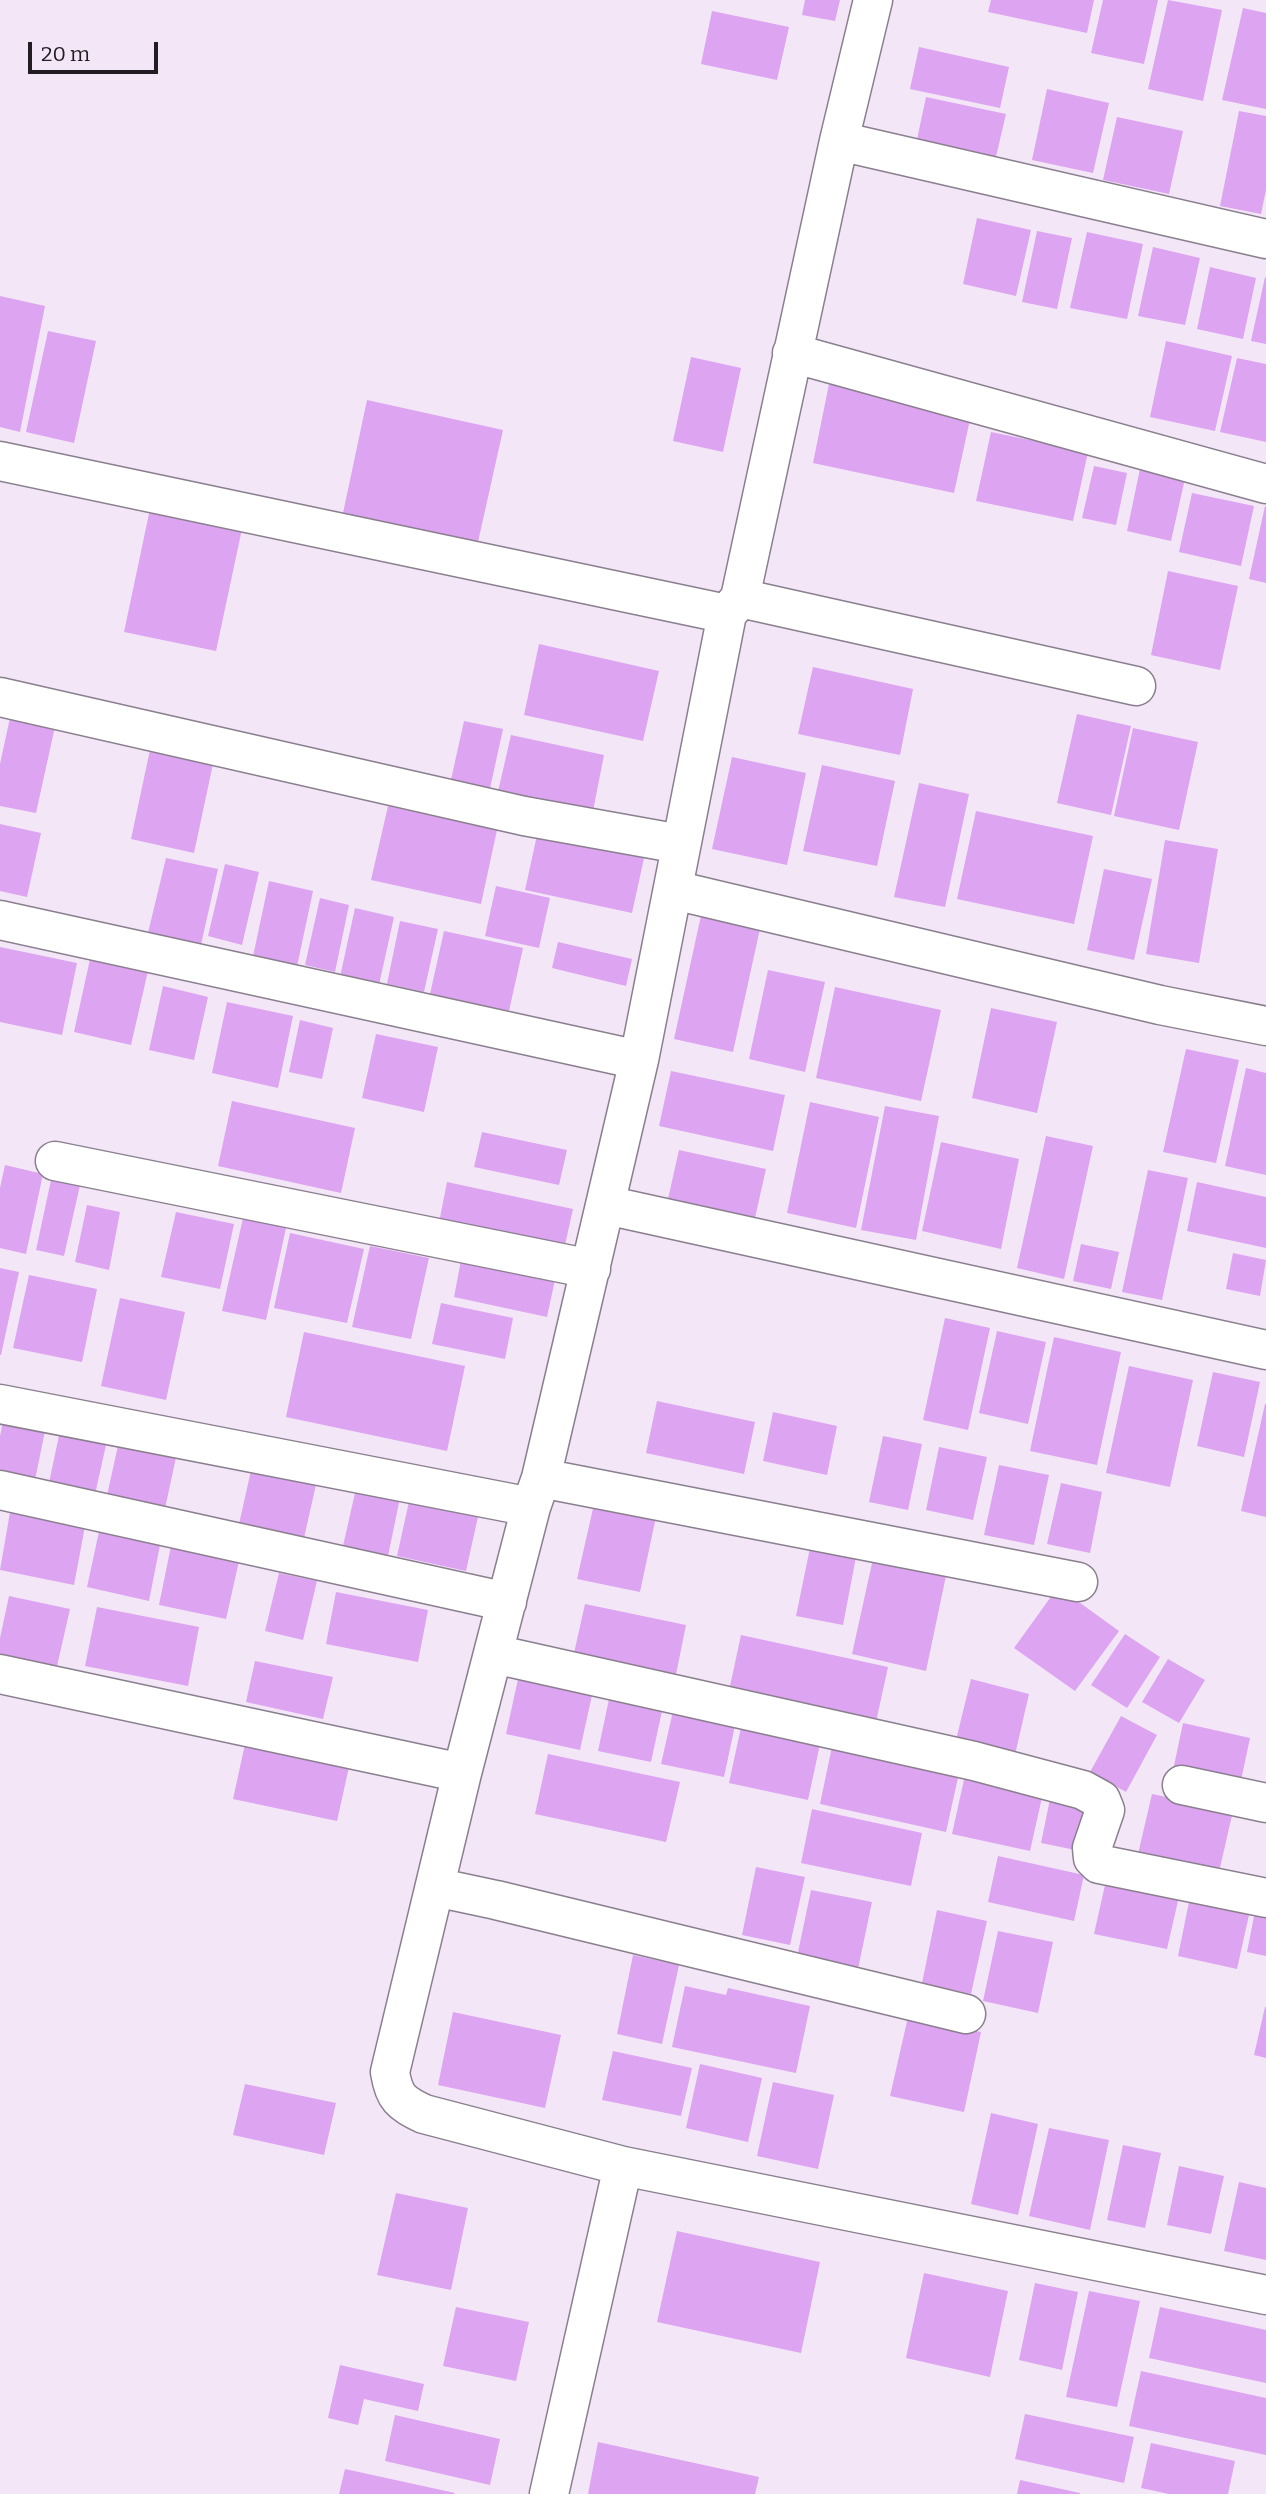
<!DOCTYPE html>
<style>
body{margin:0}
#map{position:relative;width:1266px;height:2494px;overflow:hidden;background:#f3e7f7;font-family:Bitter,serif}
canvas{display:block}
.scale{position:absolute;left:28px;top:42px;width:130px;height:32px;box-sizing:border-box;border:4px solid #211d22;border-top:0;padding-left:9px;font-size:21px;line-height:24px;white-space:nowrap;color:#211d22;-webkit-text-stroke:5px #f3e7f7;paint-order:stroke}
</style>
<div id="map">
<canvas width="1266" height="2494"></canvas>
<div class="scale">20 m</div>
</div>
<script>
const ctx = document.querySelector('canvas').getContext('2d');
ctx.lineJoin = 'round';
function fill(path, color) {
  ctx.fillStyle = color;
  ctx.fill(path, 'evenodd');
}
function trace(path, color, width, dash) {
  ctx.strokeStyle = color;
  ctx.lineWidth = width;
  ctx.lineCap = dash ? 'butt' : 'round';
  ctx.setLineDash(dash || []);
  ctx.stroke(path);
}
fill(new Path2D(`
 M805 0H840L835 21 802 15Z
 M991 0H1094L1087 33 988 12Z
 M1103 0H1158L1144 64 1091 53Z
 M1168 0 1222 10 1203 101 1148 89Z
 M1243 8 1266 13V109L1222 100Z
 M712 11 789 27 777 80 701 64Z
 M919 47 1009 67 1000 108 910 89Z
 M1047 89 1109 103 1093 173 1032 160Z
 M926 97 1006 114 995 161 916 144Z
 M1239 111 1266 116V190L1261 214 1220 206Z
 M1117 117 1183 131 1169 194 1103 180Z
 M977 218 1031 230 1016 296 963 284Z
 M1037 231 1072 238 1057 309 1022 302Z
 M1087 232 1143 244 1127 319 1070 308Z
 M1153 247 1200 258 1185 325 1138 316Z
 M1210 267 1256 278 1243 339 1197 329Z
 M1265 277 1266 278V344L1251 341Z
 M0 296 45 306 20 432 0 427Z
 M48 331 96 341 74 443 26 432Z
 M1166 341 1232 356 1215 431 1150 417Z
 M691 357 741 368 723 452 673 441Z
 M1237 358 1266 364V442L1220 432Z
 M829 384 971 415 954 493 813 463Z
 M367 400 503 430 478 542 343 513Z
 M991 432 1088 452 1073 521 976 501Z
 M1141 464 1186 474 1171 541 1127 531Z
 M1094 466 1127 473 1116 525 1082 518Z
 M1192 493 1254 506 1241 566 1179 552Z
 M1265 506H1266V583L1249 579Z
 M150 509 242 529 216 651 124 632Z
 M1168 571 1238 586 1220 670 1151 655Z
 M539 644 659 671 643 741 524 715Z
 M813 667 913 689 900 755 798 734Z
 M11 713 56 722 36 813 0 806V764Z
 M1077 714 1131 726 1111 815 1057 803Z
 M464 721 503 729 489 793 450 784Z
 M1133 728 1198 742 1179 830 1114 816Z
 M511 735 604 755 592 816 497 796Z
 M151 745 214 759 194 853 131 839Z
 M732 757 806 773 787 865 712 849Z
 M822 765 895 781 877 866 803 851Z
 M919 783 969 794 945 907 894 897Z
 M388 806 497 830 481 904 371 880Z
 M976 811 1093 836 1074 924 957 899Z
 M0 824 41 833 27 897 0 891Z
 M539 826 646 849 632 913 525 890Z
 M1165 840 1218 849 1199 963 1146 954Z
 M166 858 218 869 200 949 147 937Z
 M225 864 259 872 242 945 208 936Z
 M1104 869 1152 879 1134 960 1087 950Z
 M269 881 313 891 296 971 252 961Z
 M496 886 550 898 539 948 485 936Z
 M320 898 349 905 335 972 305 965Z
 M355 908 394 917 379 985 340 977Z
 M702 911 761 924 733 1052 674 1039Z
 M400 921 438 929 424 992 387 984Z
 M444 931 523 948 509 1011 430 994Z
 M558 942 632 959 626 986 552 968Z
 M0 947 77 963 62 1035 0 1022Z
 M90 959 148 971 131 1045 74 1032Z
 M768 970 825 982 805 1072 749 1059Z
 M163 986 208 997 194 1060 149 1050Z
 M835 987 941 1010 921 1101 816 1078Z
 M227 1002 293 1016 278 1088 212 1073Z
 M991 1008 1057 1022 1037 1113 972 1098Z
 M300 1020 333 1028 322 1079 289 1072Z
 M376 1034 438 1047 424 1112 362 1098Z
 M1186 1049 1239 1060 1216 1163 1163 1152Z
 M1246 1068 1266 1073V1175L1225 1166Z
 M671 1071 785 1095 773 1151 659 1126Z
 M232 1101 355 1128 341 1193 218 1166Z
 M810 1102 879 1117 856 1228 787 1213Z
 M885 1106 939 1116 916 1240 861 1230Z
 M482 1132 567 1150 559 1185 474 1167Z
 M1046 1136 1093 1146 1064 1279 1017 1268Z
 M941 1142 1019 1159 1001 1249 922 1231Z
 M679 1150 766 1169 755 1218 668 1199Z
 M5 1165 43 1174 26 1254 0 1248V1188Z
 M54 1166 83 1172 64 1256 36 1250Z
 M1148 1170 1188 1178 1162 1300 1122 1292Z
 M447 1182 573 1209 563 1254 438 1228Z
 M1197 1182 1266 1197V1248L1187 1231Z
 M87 1205 120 1212 109 1270 75 1262Z
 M176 1212 234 1224 220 1289 161 1277Z
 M243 1218 286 1228 266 1320 222 1311Z
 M290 1233 364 1249 347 1323 274 1308Z
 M1081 1244 1119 1252 1111 1289 1073 1281Z
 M370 1246 429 1258 411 1339 352 1327Z
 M1233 1253 1266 1260 1260 1296 1226 1289Z
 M462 1255 556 1275 547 1317 454 1297Z
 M0 1268 19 1272 1 1355H0Z
 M29 1275 97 1289 82 1362 13 1348Z
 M120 1298 185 1312 166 1400 101 1386Z
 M441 1303 513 1318 505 1359 432 1344Z
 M945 1318 990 1328 968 1430 923 1420Z
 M997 1331 1046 1342 1028 1424 979 1413Z
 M304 1332 465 1366 447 1451 286 1417Z
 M1054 1337 1121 1352 1097 1465 1030 1451Z
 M1129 1366 1193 1380 1170 1487 1106 1473Z
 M1213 1372 1260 1382 1244 1457 1197 1446Z
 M657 1401 755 1422 744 1474 646 1453Z
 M1265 1404H1266V1517L1241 1511Z
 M773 1412 837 1426 827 1475 763 1461Z
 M4 1417 46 1426 34 1485 0 1477V1436Z
 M61 1426 108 1436 92 1508 46 1497Z
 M883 1436 922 1444 908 1510 869 1502Z
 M119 1441 177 1453 164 1513 106 1500Z
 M939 1447 987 1457 973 1520 926 1510Z
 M999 1465 1049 1475 1034 1545 984 1535Z
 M252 1466 317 1480 302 1547 237 1533Z
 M1061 1483 1102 1492 1090 1553 1047 1544Z
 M357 1484 401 1493 388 1556 343 1546Z
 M410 1497 479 1512 466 1571 397 1556Z
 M594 1504 656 1517 640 1592 577 1579Z
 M10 1512 85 1526 74 1585 0 1570Z
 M100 1527 161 1540 149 1601 87 1587Z
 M171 1546 239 1561 226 1619 159 1605Z
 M810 1548 856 1557 843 1625 796 1616Z
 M874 1554 947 1571 926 1671 852 1654Z
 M279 1573 317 1581 303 1640 265 1631Z
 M1058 1587 1119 1631 1075 1691 1014 1648Z
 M336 1592 428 1610 418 1662 326 1644Z
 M9 1596 70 1609 55 1675 0 1663V1638Z
 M585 1604 686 1625 674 1684 572 1662Z
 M97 1607 199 1627 188 1686 85 1666Z
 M1125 1634 1160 1657 1127 1708 1091 1685Z
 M741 1635 888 1667 874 1731 727 1700Z
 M1168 1659 1205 1680 1179 1723 1142 1702Z
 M255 1661 333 1677 323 1719 246 1702Z
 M520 1670 594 1686 580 1750 506 1734Z
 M971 1679 1029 1694 1014 1759 955 1744Z
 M612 1685 665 1697 651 1762 598 1751Z
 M675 1702 737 1716 724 1777 661 1764Z
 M1121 1716 1157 1735 1126 1792 1090 1772Z
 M743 1718 822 1735 808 1800 729 1783Z
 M1183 1723 1250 1738 1239 1790 1172 1775Z
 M247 1735 351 1758 337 1821 233 1799Z
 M834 1737 961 1764 946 1832 820 1804Z
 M548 1754 680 1782 666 1842 535 1814Z
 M967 1766 1045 1784 1030 1851 952 1834Z
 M1051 1794 1100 1805 1090 1853 1041 1843Z
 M1152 1794 1233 1811 1219 1872 1138 1854Z
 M812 1809 922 1833 911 1886 801 1863Z
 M998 1856 1084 1875 1074 1921 988 1902Z
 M756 1867 805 1877 790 1945 742 1935Z
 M1107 1876 1180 1892 1167 1949 1094 1934Z
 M811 1890 872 1902 858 1969 797 1957Z
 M1191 1892 1251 1906 1237 1969 1178 1956Z
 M1256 1906 1266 1908V1956L1247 1952Z
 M937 1910 987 1921 971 1994 922 1983Z
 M998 1931 1053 1942 1038 2013 983 2001Z
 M633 1955 679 1965 662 2044 617 2034Z
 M685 1986 726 1995 728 1988 810 2006 796 2073 672 2047Z
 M1265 2007H1266V2058L1254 2055Z
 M453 2012 561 2035 545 2108 438 2085Z
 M908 2017 981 2032 964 2112 890 2096Z
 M613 2051 692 2068 681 2116 602 2100Z
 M700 2064 762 2078 748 2142 686 2128Z
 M773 2082 834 2095 818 2169 757 2156Z
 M245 2084 336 2103 324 2155 233 2135Z
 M991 2113 1038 2124 1018 2215 971 2204Z
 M1049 2128 1109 2140 1090 2230 1029 2216Z
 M1123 2145 1161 2153 1145 2228 1107 2220Z
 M1179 2166 1224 2176 1211 2234 1167 2225Z
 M1239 2182 1266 2188V2260L1224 2251Z
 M396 2193 468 2208 451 2290 377 2275Z
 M677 2231 820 2262 801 2353 657 2322Z
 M924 2273 1008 2291 990 2377 906 2358Z
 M1035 2283 1078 2292 1062 2370 1019 2360Z
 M1089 2291 1140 2301 1117 2407 1066 2397Z
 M456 2307 529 2322 516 2381 443 2366Z
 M1160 2307 1266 2330V2383L1149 2358Z
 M340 2365 424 2384 418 2411 364 2399 358 2425 328 2418Z
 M1141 2371 1266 2398V2455L1129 2426Z
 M1025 2414 1134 2437 1124 2483 1015 2459Z
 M395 2415 500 2439 490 2485 385 2461Z
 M598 2442 759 2477 755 2494H588Z
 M1151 2443 1235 2461 1228 2494H1169L1141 2488Z
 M345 2469 455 2493 454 2494H339Z
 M1020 2480 1080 2493V2494H1017Z`), '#dda4f1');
const minor = new Path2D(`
 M873 0 839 141 740 598 727 614 639 1060 541 1478 531 1507 462 1773 390 2072C394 2098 401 2103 424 2114L623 2166 1266 2295
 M839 141 1266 239
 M792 353 1266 484
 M0 461 727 614
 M740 598 1136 686
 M0 697 524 816 680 844
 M674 890 1160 1005 1266 1026
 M0 920 639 1060
 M55 1161 591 1269
 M606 1205 1266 1350
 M0 1404 531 1507
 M541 1478 1078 1582
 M0 1490 507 1602
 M494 1654 974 1761 1083 1790 1101 1800 1105 1810 1092 1848 1093 1858 1099 1864 1266 1898
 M0 1674 462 1773
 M1182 1785 1266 1803
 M435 1887 496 1900 966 2014
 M549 2494 623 2166`);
trace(minor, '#8a7f8e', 41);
trace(minor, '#fff', 38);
</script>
